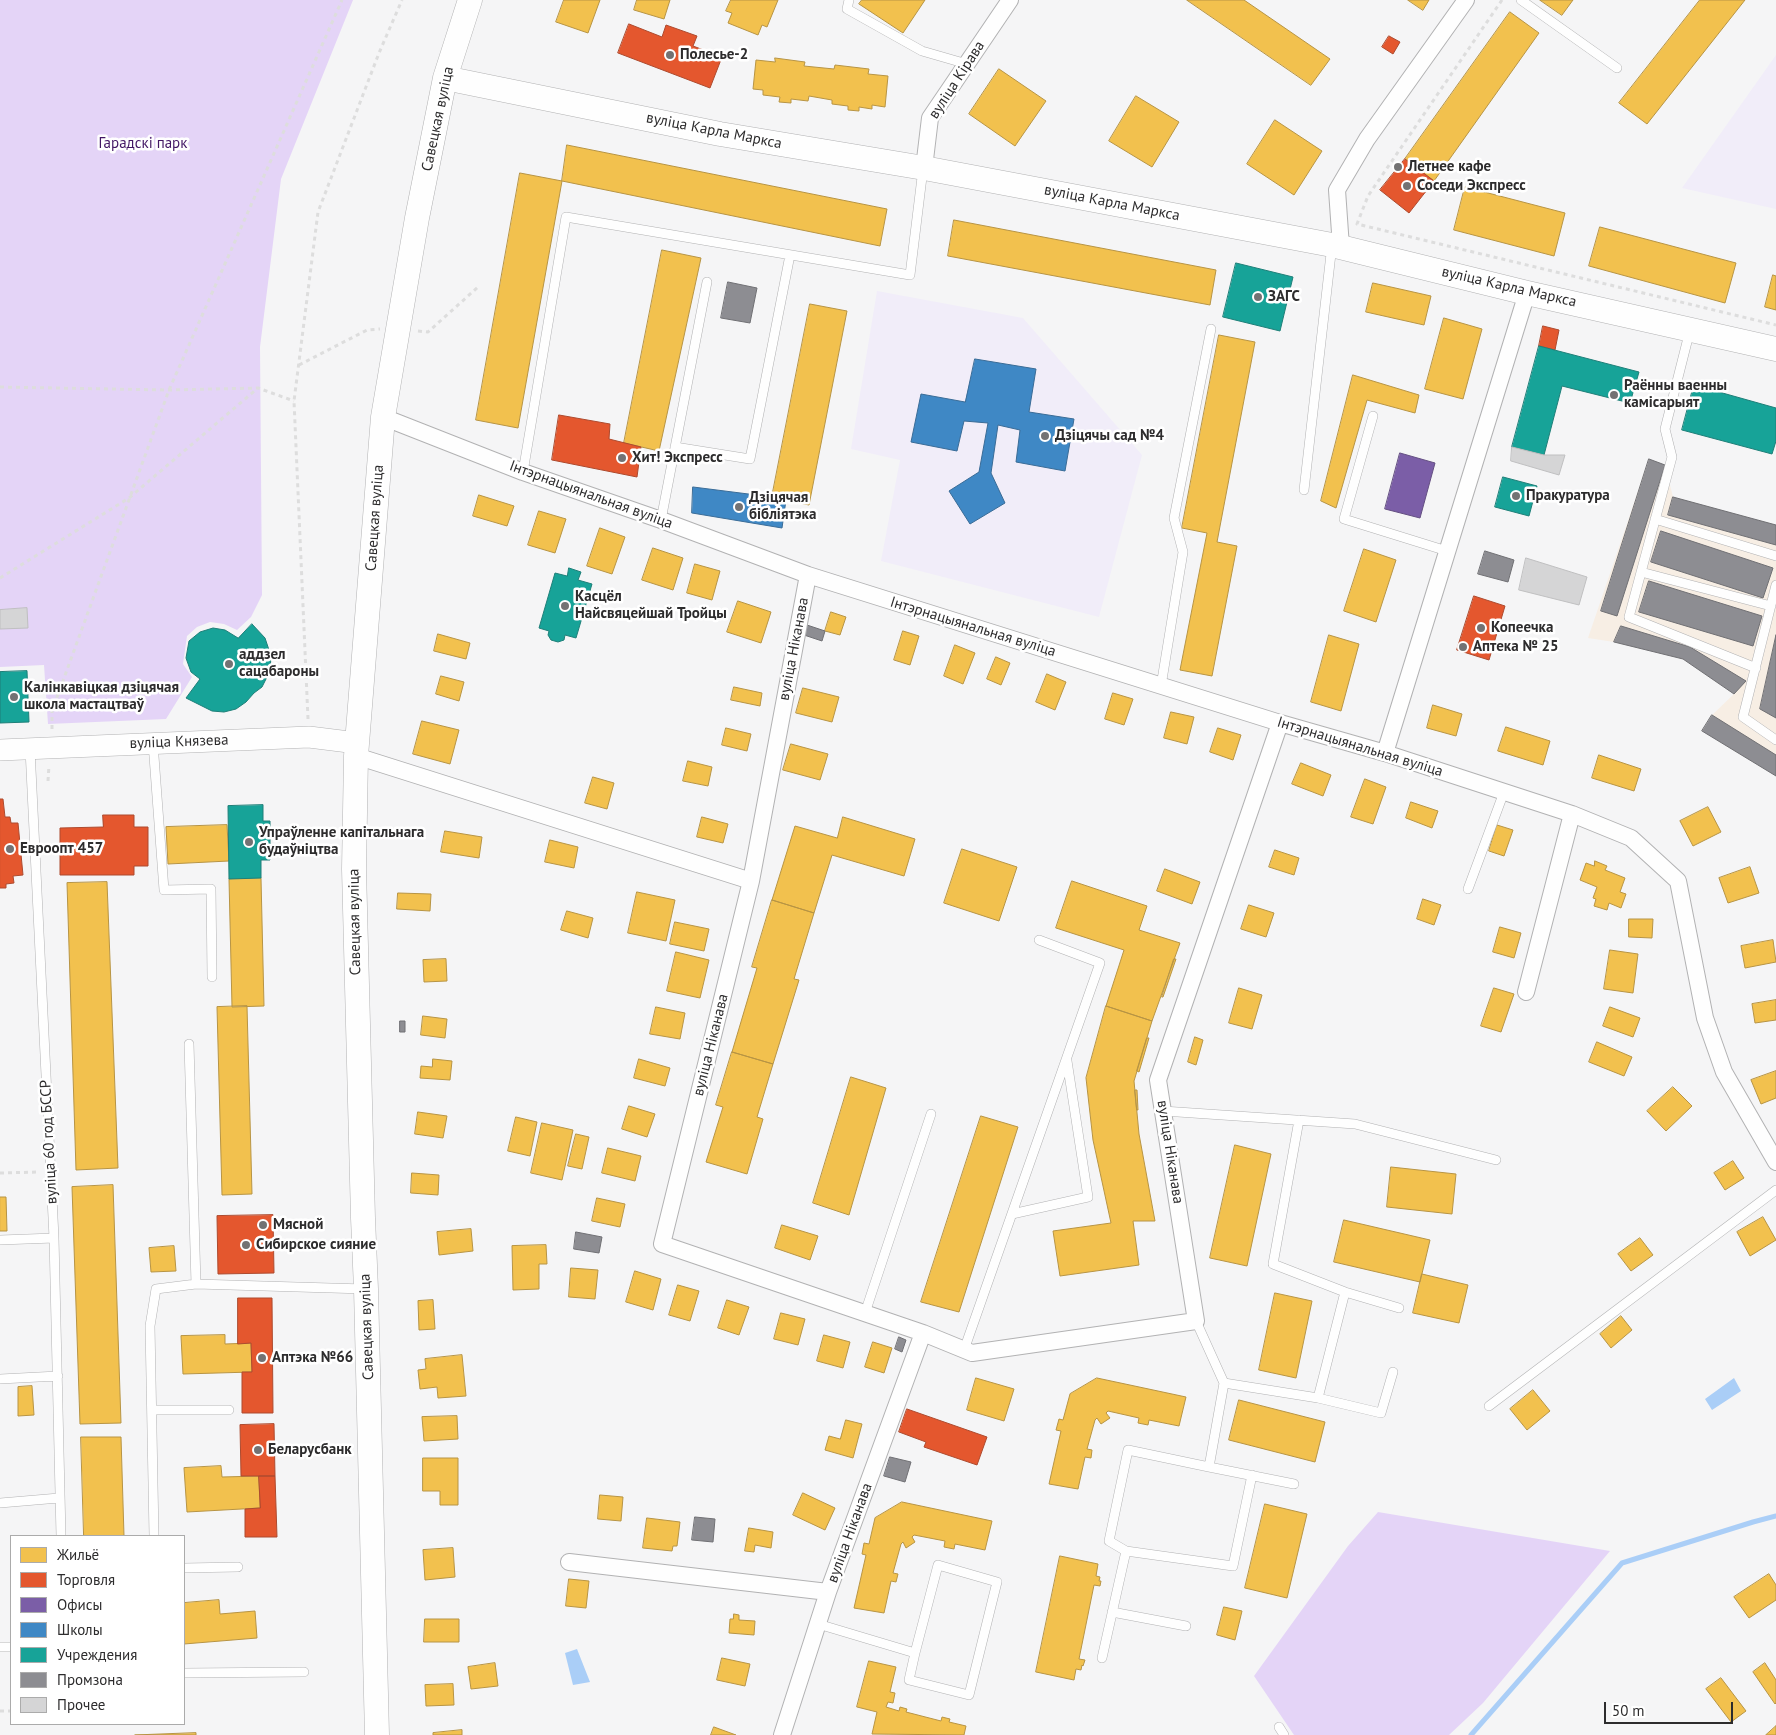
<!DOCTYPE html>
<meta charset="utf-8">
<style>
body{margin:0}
#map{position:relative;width:1776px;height:1735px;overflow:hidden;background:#f5f5f6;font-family:"PT Sans",sans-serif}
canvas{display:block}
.legend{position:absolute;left:10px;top:1535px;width:175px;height:190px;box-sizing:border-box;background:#fff;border:1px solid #ababab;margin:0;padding:6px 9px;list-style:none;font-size:15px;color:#2d2c2d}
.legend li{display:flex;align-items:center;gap:10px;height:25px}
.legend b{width:25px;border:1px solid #ababab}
.scale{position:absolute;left:1604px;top:1702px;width:129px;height:22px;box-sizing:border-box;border:2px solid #2d2c2d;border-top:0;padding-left:6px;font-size:15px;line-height:18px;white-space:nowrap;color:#2d2c2d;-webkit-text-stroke:4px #fff;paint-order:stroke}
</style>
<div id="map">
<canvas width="1776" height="1735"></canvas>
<ul class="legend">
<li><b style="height:14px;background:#f2c14e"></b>Жильё</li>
<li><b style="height:14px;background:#e4572e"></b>Торговля</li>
<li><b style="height:14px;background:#7b5ea7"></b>Офисы</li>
<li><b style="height:14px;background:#3f88c5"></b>Школы</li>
<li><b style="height:14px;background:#17a398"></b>Учреждения</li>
<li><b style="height:14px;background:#8d8d92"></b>Промзона</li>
<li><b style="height:14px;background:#d5d5d6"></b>Прочее</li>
</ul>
<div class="scale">50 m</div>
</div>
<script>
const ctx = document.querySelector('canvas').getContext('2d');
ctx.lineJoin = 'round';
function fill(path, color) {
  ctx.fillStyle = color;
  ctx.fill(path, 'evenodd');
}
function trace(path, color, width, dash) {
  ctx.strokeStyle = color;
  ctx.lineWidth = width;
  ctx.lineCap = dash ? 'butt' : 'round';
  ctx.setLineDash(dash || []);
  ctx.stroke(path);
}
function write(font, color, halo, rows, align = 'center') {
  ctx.font = font + ' "PT Sans",sans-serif';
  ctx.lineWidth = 5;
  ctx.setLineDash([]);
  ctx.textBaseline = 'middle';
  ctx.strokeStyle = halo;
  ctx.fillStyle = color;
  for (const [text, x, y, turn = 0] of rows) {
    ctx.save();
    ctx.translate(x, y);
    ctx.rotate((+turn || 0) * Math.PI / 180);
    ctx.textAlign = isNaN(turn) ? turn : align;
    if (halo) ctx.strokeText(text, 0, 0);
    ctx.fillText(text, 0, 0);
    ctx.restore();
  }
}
fill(new Path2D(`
 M1649 459 1665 465 1673 497 1776 525V776L1702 731 1712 715 1734 694 1683 659 1614 642 1588 638Z`), '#f7eee4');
fill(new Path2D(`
 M1776 55V209L1682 188Z
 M877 291 1023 318 1142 455 1099 617 881 561 900 460 851 449Z`), '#f1edf9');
fill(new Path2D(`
 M0 0H353L281 179 260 347 262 595 251 617 237 630 224 624 210 622 197 627 187 636 183 664 192 677 166 719 48 724 44 665 0 667Z
 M1378 1512 1610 1551 1483 1703 1449 1735H1294L1254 1676 1348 1546Z`), '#e4d4f7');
fill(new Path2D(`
 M1734 1378 1741 1391 1712 1410 1705 1399Z
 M577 1649 590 1682 573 1685 565 1653Z`), '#aacef7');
const homes = new Path2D(`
 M564 0H600L588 33 556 22Z
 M637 0H670L664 19 634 10Z
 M731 0H778L767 27 762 25 758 35 728 23 732 13 726 11Z
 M862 0H925L903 33 859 4Z
 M1187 0H1244L1330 59 1311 85Z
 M1408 0H1429L1423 10Z
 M1540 0H1573L1562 15Z
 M1700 0H1745L1647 124 1619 103Z
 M1510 12 1539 33 1434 181 1405 159Z
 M775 58 805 62 804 66 834 69 835 65 869 69 868 74 888 76 885 107 872 105V109L859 107V111L848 110V106L832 104V100L809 96 808 101 791 99V103L779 102 780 97 763 95V90L753 89 756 60 775 62Z
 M999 69 1046 101 1015 146 969 114Z
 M1136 96 1179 122 1152 167 1109 141Z
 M1275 120 1322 151 1294 195 1247 164Z
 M567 145 887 209 880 246 562 181Z
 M520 173 562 181 518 428 476 420Z
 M1465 187 1565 213 1554 256 1454 230Z
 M954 220 1216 270 1210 305 948 256Z
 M1600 227 1736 263 1725 303 1589 266Z
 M662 250 701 258 659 451 624 443Z
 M1773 275 1776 276V310L1765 307Z
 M1373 283 1431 296 1424 325 1366 312Z
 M810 304 847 311 809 505 772 497Z
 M1444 318 1482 329 1463 399 1425 389Z
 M1219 335 1255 342 1217 542 1237 546 1212 676 1180 670 1207 533 1182 528Z
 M1353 375 1419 395 1415 413 1367 400 1336 508 1321 501Z
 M479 495 514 506 507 526 473 516Z
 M539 511 566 519 555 553 528 545Z
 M600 528 625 537 612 574 587 566Z
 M653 548 683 558 673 590 642 580Z
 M1364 549 1396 560 1376 622 1344 611Z
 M695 564 720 571 712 600 687 593Z
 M738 601 771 612 761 643 727 632Z
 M831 612 846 617 840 635 825 631Z
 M903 631 919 636 910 665 894 660Z
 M438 634 470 643 466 659 434 651Z
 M1329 635 1359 644 1341 711 1311 702Z
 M955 645 975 653 963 684 944 676Z
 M996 657 1010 663 1001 685 987 679Z
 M1047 674 1066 682 1055 710 1036 702Z
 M441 676 464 682 459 701 436 694Z
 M734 687 762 693 760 706 731 700Z
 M803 688 839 697 832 722 796 713Z
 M1113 693 1133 699 1124 725 1105 719Z
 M1433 705 1462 714 1456 736 1427 728Z
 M1171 712 1194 717 1187 744 1164 738Z
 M422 721 459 730 450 764 413 754Z
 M1506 727 1550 741 1543 765 1498 751Z
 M726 728 751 734 747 751 722 745Z
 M1218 728 1241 735 1233 760 1210 752Z
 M791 744 828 754 820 780 783 770Z
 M1599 755 1641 769 1634 791 1592 778Z
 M688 761 712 767 708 786 683 781Z
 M1301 763 1331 775 1323 796 1292 784Z
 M593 777 614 783 607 809 585 803Z
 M1365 779 1386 787 1373 824 1351 817Z
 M1411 802 1438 811 1432 828 1406 818Z
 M1708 807 1721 832 1693 846 1680 821Z
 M702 817 728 824 723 843 697 837Z
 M843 817 915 839 904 876 832 855 814 913 772 900 795 826 837 838Z
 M227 825 229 861 168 864 166 827Z
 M1497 825 1513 830 1504 856 1489 851Z
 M445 831 482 837 479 858 441 852Z
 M550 840 578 847 574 868 545 862Z
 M962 849 1017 867 999 921 944 903Z
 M1275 850 1299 858 1294 875 1269 867Z
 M1595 861 1607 866 1605 870 1625 878 1620 892 1626 894 1621 908 1609 903 1607 910 1594 906 1596 899 1593 898 1597 887 1580 880 1586 863 1594 866Z
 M1750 867 1759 893 1728 903 1719 878Z
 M1165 869 1200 882 1192 904 1157 891Z
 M261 878 264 1006 232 1007 229 879Z
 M1072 881 1147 906 1139 930 1180 943 1152 1021 1106 1006 1124 950 1056 928Z
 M107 882 118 1168 76 1170 67 883Z
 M637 892 675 900 666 941 628 933Z
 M398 893 431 894 430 911 397 909Z
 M1423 899 1441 905 1434 925 1417 919Z
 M772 900 814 913 794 979 799 980 773 1064 732 1052 757 968 752 967Z
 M1249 905 1274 913 1266 937 1241 929Z
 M567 911 593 918 588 938 561 930Z
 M1629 919H1653L1652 938 1629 937Z
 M675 922 709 929 704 951 670 944Z
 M1500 927 1521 933 1514 958 1493 952Z
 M1773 940 1776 962 1745 968 1741 946Z
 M1610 950 1638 954 1633 993 1604 989Z
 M676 952 709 960 700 998 667 991Z
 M446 959 447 981 424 982 423 960Z
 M1174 959H1176L1163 997H1162Z
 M1239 988 1262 995 1252 1029 1229 1023Z
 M1494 988 1514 994 1501 1032 1481 1026Z
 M1776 1000V1020L1755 1023 1752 1004Z
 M247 1006 252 1194 222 1195 217 1007Z
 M1106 1006 1152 1021 1134 1081 1139 1134 1155 1221H1133L1139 1265 1060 1276 1053 1231 1111 1223 1093 1140 1086 1078Z
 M656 1007 685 1013 680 1039 650 1034Z
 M1610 1007 1640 1018 1633 1037 1603 1026Z
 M423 1016 447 1019 445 1038 421 1035Z
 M1195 1037 1203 1040 1196 1065 1188 1062Z
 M1147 1038H1149L1139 1072 1137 1071Z
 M1597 1042 1632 1057 1624 1076 1589 1062Z
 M732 1052 773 1064 757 1117 763 1119 747 1174 706 1162 723 1107 716 1105Z
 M433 1059 452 1061 450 1080 420 1078 421 1066 432 1067Z
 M639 1059 670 1068 665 1086 634 1078Z
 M1776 1071V1098L1761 1104 1751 1080Z
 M851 1077 886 1088 849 1215 813 1203Z
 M1673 1087 1692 1106 1666 1131 1647 1111Z
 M1135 1090H1137L1138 1110H1137Z
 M629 1106 655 1114 647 1137 622 1129Z
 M418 1112 447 1116 443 1138 415 1134Z
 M981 1116 1018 1127 959 1312 921 1302Z
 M516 1117 537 1122 530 1156 508 1151Z
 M542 1123 573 1130 562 1180 531 1173Z
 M576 1134 589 1137 582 1169 568 1166Z
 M1235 1145 1271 1154 1247 1266 1210 1258Z
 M608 1148 641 1156 635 1181 602 1173Z
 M1733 1161 1744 1178 1725 1190 1714 1173Z
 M1391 1167 1456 1174 1452 1214 1387 1207Z
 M412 1173 439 1175 438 1195 411 1193Z
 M113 1185 121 1423 80 1424 72 1187Z
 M0 1197H6L7 1231H0Z
 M597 1198 625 1204 620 1227 592 1221Z
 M1763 1217 1776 1240 1750 1256 1737 1232Z
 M1344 1220 1430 1240 1420 1282 1334 1262Z
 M782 1225 818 1236 810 1260 775 1248Z
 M471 1229 473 1251 439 1255 437 1232Z
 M1640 1238 1653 1255 1631 1271 1618 1254Z
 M546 1245 547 1264H539V1289L513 1290 512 1246Z
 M174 1246 176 1271 151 1272 149 1248Z
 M571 1268 598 1270 595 1299 569 1297Z
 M635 1271 661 1279 653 1310 626 1302Z
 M1422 1274 1468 1285 1459 1323 1413 1313Z
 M678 1285 699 1291 690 1321 669 1315Z
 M1275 1293 1312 1301 1296 1378 1259 1370Z
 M433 1300 435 1329 419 1330 418 1301Z
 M727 1300 749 1307 739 1335 718 1328Z
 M781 1313 805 1319 798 1345 774 1339Z
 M1621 1316 1632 1330 1611 1348 1600 1334Z
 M225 1335V1344L251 1343 252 1372 183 1374 181 1336Z
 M824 1335 850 1342 843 1368 817 1361Z
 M873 1342 892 1348 884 1373 865 1367Z
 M462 1355 466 1396 438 1398 437 1387 420 1389 418 1370 426 1369 425 1359Z
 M976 1378 1014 1389 1004 1421 967 1410Z
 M1097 1378 1186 1397 1179 1426 1149 1420 1148 1425 1138 1423 1139 1418 1108 1411 1106 1413 1110 1418 1101 1424 1097 1418 1095 1420 1087 1449 1092 1450 1091 1458 1085 1457 1078 1489 1049 1484 1061 1431 1056 1430 1059 1419 1063 1420 1070 1394Z
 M32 1386 34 1415 18 1416V1387Z
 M1533 1390 1550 1411 1527 1430 1510 1409Z
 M1239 1400 1325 1422 1315 1462 1229 1440Z
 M457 1416 458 1439 424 1441 422 1417Z
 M846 1420 862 1424 853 1458 825 1450 829 1436 840 1439Z
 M81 1437H121L124 1536H84Z
 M423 1458H458V1505H440V1491H423Z
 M221 1466 222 1477 259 1476 260 1508 187 1512 184 1468Z
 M803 1493 835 1508 825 1530 793 1515Z
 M600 1495 623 1497 621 1521 598 1519Z
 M902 1502 992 1521 985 1550 955 1544 954 1549 944 1547 945 1541 914 1535 912 1537 915 1542 906 1548 903 1542 901 1544 893 1573 898 1574 896 1582 891 1581 884 1613 854 1608 866 1555 862 1554 864 1543 869 1544 875 1518Z
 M1265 1504 1307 1514 1287 1598 1245 1588Z
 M647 1518 680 1522 677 1546H673L672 1551 643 1548Z
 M749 1528 773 1532 771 1548 755 1545 754 1552 745 1551Z
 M453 1548 455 1577 425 1580 423 1550Z
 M1060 1556 1098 1564 1096 1576 1100 1577 1099 1581H1101L1100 1586 1094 1585 1079 1659 1085 1660 1083 1666 1082 1665 1081 1670 1076 1669 1074 1680 1036 1672Z
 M1769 1574 1776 1585V1600L1749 1618 1734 1597Z
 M569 1579 589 1581 586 1608 566 1606Z
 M219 1600 220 1614 255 1611 257 1638 184 1644V1603Z
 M1224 1607 1242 1611 1235 1640 1217 1635Z
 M734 1614 739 1615V1620L755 1621 754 1635 729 1633 730 1619H733Z
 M425 1619H459V1642H424Z
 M722 1658 750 1664 745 1686 717 1680Z
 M869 1661 896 1667 890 1692 895 1693 893 1703 888 1702 886 1707 899 1711 900 1707 907 1709 906 1712 941 1721 942 1717 950 1719 949 1722 966 1726 964 1735 872 1734 877 1712 857 1707Z
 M495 1663 498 1686 471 1689 468 1667Z
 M1765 1663 1776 1680V1703L1775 1704 1753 1672Z
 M1721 1678 1746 1711 1731 1722 1706 1689Z
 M453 1684 454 1705 426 1706 425 1685Z
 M1776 1726V1735H1766Z
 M714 1727 736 1735H711Z
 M462 1730V1735H433V1733Z
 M196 1733V1735H135Z`);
fill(homes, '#f2c14e');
trace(homes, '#b79444', 1);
const shops = new Path2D(`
 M629 24 662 37 666 25 697 36 693 46 722 57 710 88 618 53Z
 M1389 36 1400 42 1393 54 1382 47Z
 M1405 159 1434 181 1409 213 1380 190Z
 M1543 326 1559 330 1555 350 1539 346Z
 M559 415 610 424 609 439 641 447 637 477 552 460Z
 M1474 596 1505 606 1489 660 1457 650Z
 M0 799H3L5 817H10L11 823H18L23 875 13 876 14 883 6 884V888H0Z
 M103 815H134V827H148V866H134V875H60V828L103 827Z
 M273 1215 274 1273 218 1274 217 1216Z
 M238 1298H272L273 1413H242V1372H252L251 1343 238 1344Z
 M907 1409 987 1437 977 1465 924 1447 926 1442 899 1432Z
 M274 1424 275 1476H241L240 1425Z
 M259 1476H275L277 1537H245V1509L260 1508Z`);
fill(shops, '#e4572e');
trace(shops, '#ad4a2e', 1);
const offices = new Path2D(`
 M1400 453 1435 463 1420 518 1385 509Z`);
fill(offices, '#7b5ea7');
trace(offices, '#644f82', 1);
const schools = new Path2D(`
 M975 359 1036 369 1029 412 1074 419 1065 471 1016 462 1020 430 998 425 991 473 1005 503 970 524 949 491 979 472 988 423 964 421 957 451 911 442 921 394 965 402Z
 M693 487 772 497 786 500 782 528 692 513Z`);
fill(schools, '#3f88c5');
trace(schools, '#3a6c97', 1);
const public = new Path2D(`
 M1236 263 1293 277 1280 331 1223 317Z
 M1539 346 1639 372 1630 403 1562 386 1544 455 1512 447Z
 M1694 385 1776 408V441L1772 454 1682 430Z
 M1503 477 1537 486 1529 516 1495 507Z
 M569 568 581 572 578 580 592 584 576 638 565 635 564 640 558 642 551 640 548 635 549 631 539 628 555 573 567 576Z
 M252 624 265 638 271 656 270 671 262 687 254 693 246 702 236 709 224 712 212 711 186 698 200 679 191 672 186 658 189 641 200 632 213 628 225 630 238 638Z
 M27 671 29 722 0 723V672Z
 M263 805V821H270V860H261V878L229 879 228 806Z`);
fill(public, '#17a398');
trace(public, '#1e7f78', 1);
const industry = new Path2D(`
 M728 282 757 288 750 323 721 318Z
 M1649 459 1665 465 1617 616 1601 611Z
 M1673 497 1776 525V545L1668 515Z
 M1661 531 1773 568 1763 598 1651 562Z
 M1485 551 1514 560 1508 582 1478 574Z
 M1649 581 1762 616 1753 646 1639 612Z
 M807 625 825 631 822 641 804 635Z
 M1621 626 1690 647 1746 681 1734 694 1683 659 1614 642Z
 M1776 635V718L1760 709Z
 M1712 715 1776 755V776L1702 731Z
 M400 1021H405V1032H400Z
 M576 1232 602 1237 599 1253 574 1249Z
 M899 1337 906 1340 902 1352 895 1349Z
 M890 1457 911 1462 905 1482 884 1476Z
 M695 1517 715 1519 713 1542 692 1540Z`);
fill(industry, '#8d8d92');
trace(industry, '#707074', 1);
trace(new Path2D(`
 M1471 1735 1622 1563 1753 1522 1776 1516`), '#aacef7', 5);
const building = new Path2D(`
 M1512 447 1544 455H1565L1559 475 1511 461Z
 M1526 558 1587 577 1579 605 1519 590Z
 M27 608 28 628 0 629V610Z`);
fill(building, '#d5d5d6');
trace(building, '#bfbfc0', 1);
const service = new Path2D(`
 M849 0 847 9 922 51 967 64
 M1521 0 1617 68
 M1690 330 1665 429 1672 457 1629 617 1756 668
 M1373 416 1344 519 1447 551
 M675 447 750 459 790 255
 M523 472 566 217 910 275 923 169
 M1304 490 1332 245
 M1655 519 1776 556
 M661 520 707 282
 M1641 572 1771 606
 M1776 585 1743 717 1776 740
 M1161 686 1183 552 1174 518 1211 329
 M153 743 164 890 211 889 212 977
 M30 749 54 1238 61 1536
 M1468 889 1504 792
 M189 1044 196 1284
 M1163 1111 1355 1124 1496 1160
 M1012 1214 1088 1197 1067 1061
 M0 1240 54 1238
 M1345 1292 1399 1308
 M865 1313 931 1114
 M1196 1321 1224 1383 1318 1398 1345 1292 1273 1264 1299 1120
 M964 1350 1100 963 1039 940
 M0 1379 58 1376
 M1318 1398 1381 1413 1393 1372
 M1489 1406 1776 1190
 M152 1410H229
 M1209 1467 1294 1484
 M0 1503 59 1498
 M154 1536 150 1326 156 1289 196 1284 365 1289
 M1126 1551 1233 1566 1252 1475
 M184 1568 238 1567
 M1112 1612 1186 1626
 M818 1624 915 1653 909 1680 969 1695 997 1582 938 1565 915 1653
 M0 1647H11
 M1102 1658 1126 1551 1109 1541 1128 1450 1209 1467 1224 1383
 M184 1673 304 1672
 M1279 1727 1284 1735`);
const minor = new Path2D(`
 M924 168 930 118 1010 0
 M1341 247 1337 190 1367 139 1466 0
 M383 417 523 472 661 520 808 575 1280 723 1385 753 1572 814 1631 838 1678 881 1705 1018 1724 1072 1776 1162
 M808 575 751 881 662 1244 923 1333 972 1353 1196 1321 1158 1080 1280 723
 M1385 753 1527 293
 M356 756 751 881
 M1526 992 1572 814
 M569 1562 828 1592
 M782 1735 828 1592 923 1333`);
const tertiary = new Path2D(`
 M0 750 309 737 357 743`);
const secondary = new Path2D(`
 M445 78 720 134 924 168 1332 245 1527 293 1776 349
 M377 1735 366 1289 363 1218 354 869 356 756 383 417 417 218 445 78 470 0`);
trace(service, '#b2b2b3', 10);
trace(minor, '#b2b2b3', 18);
trace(tertiary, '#b2b2b3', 22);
trace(secondary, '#b2b2b3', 25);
trace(new Path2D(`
 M1502 0 1368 196 1357 224 1776 325
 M418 331 428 332 478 287
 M299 365 367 330 380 329
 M0 387 169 390 258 388 294 401
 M0 578 129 498 258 388
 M308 719 294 401 318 212 379 53 402 0
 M52 729V711L169 390 342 0
 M48 781 49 765
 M0 1173 40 1172
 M0 1711H11`), '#ddd', 3, [4, 4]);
trace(service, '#fefefe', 9);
trace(minor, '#fefefe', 16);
trace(tertiary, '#fefefe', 21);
trace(secondary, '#fefefe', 24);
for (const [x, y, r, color] of [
 [670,55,5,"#737273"],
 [1398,167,5,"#737273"],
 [1407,186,5,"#737273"],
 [1258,297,5,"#737273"],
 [1614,395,5,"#737273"],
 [1045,436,5,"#737273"],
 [622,458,5,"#737273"],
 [1516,496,5,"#737273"],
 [739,507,5,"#737273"],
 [565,606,5,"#737273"],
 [1481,628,5,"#737273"],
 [1463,647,5,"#737273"],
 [229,664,5,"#737273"],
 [14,697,5,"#737273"],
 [249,842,5,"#737273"],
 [10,849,5,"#737273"],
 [263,1225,5,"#737273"],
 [246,1245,5,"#737273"],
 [262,1358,5,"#737273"],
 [258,1450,5,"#737273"]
]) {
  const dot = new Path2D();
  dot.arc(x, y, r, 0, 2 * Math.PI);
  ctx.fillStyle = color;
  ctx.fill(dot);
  trace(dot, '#fff', 2);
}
write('bold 15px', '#2d2c2d', '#fff', [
 ["Полесье-2",680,55],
 ["Летнее кафе",1408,167],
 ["Соседи Экспресс",1417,186],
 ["ЗАГС",1268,297],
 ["Раённы ваенны",1624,386],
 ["камісарыят",1624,403],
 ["Дзіцячы сад №4",1055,436],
 ["Хит! Экспресс",632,458],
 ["Пракуратура",1526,496],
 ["Дзіцячая",749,498],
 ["бібліятэка",749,515],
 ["Касцёл",575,597],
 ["Найсвяцейшай Тройцы",575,614],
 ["Копеечка",1491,628],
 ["Аптека № 25",1473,647],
 ["аддзел",239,655],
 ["сацабароны",239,672],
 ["Калінкавіцкая дзіцячая",24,688],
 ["школа мастацтваў",24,705],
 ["Упраўленне капітальнага",259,833],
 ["будаўніцтва",259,850],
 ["Евроопт 457",20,849],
 ["Мясной",273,1225],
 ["Сибирское сияние",256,1245],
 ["Аптэка №66",272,1358],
 ["Беларусбанк",268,1450]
], 'left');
write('15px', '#2d2c2d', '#fff', [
 ["вуліца Кірава",957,80,-57],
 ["Савецкая вуліца",438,119,-78],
 ["вуліца Карла Маркса",714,131,11],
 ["вуліца Карла Маркса",1112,203,11],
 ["вуліца Карла Маркса",1509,287,13],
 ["Інтэрнацыянальная вуліца",591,495,20],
 ["Савецкая вуліца",375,518,-86],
 ["Інтэрнацыянальная вуліца",973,627,17],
 ["вуліца Ніканава",794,649,-79],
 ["вуліца Князева",179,742,-2],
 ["Інтэрнацыянальная вуліца",1360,747,17],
 ["Савецкая вуліца",355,922,-91],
 ["вуліца Ніканава",711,1045,-76],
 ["вуліца 60 год БССР",49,1142,-93],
 ["вуліца Ніканава",1170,1152,81],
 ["Савецкая вуліца",367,1327,-92],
 ["вуліца Ніканава",850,1533,-70]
]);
write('15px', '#421664', '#fff', [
 ["Гарадскі парк",143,144]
]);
</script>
